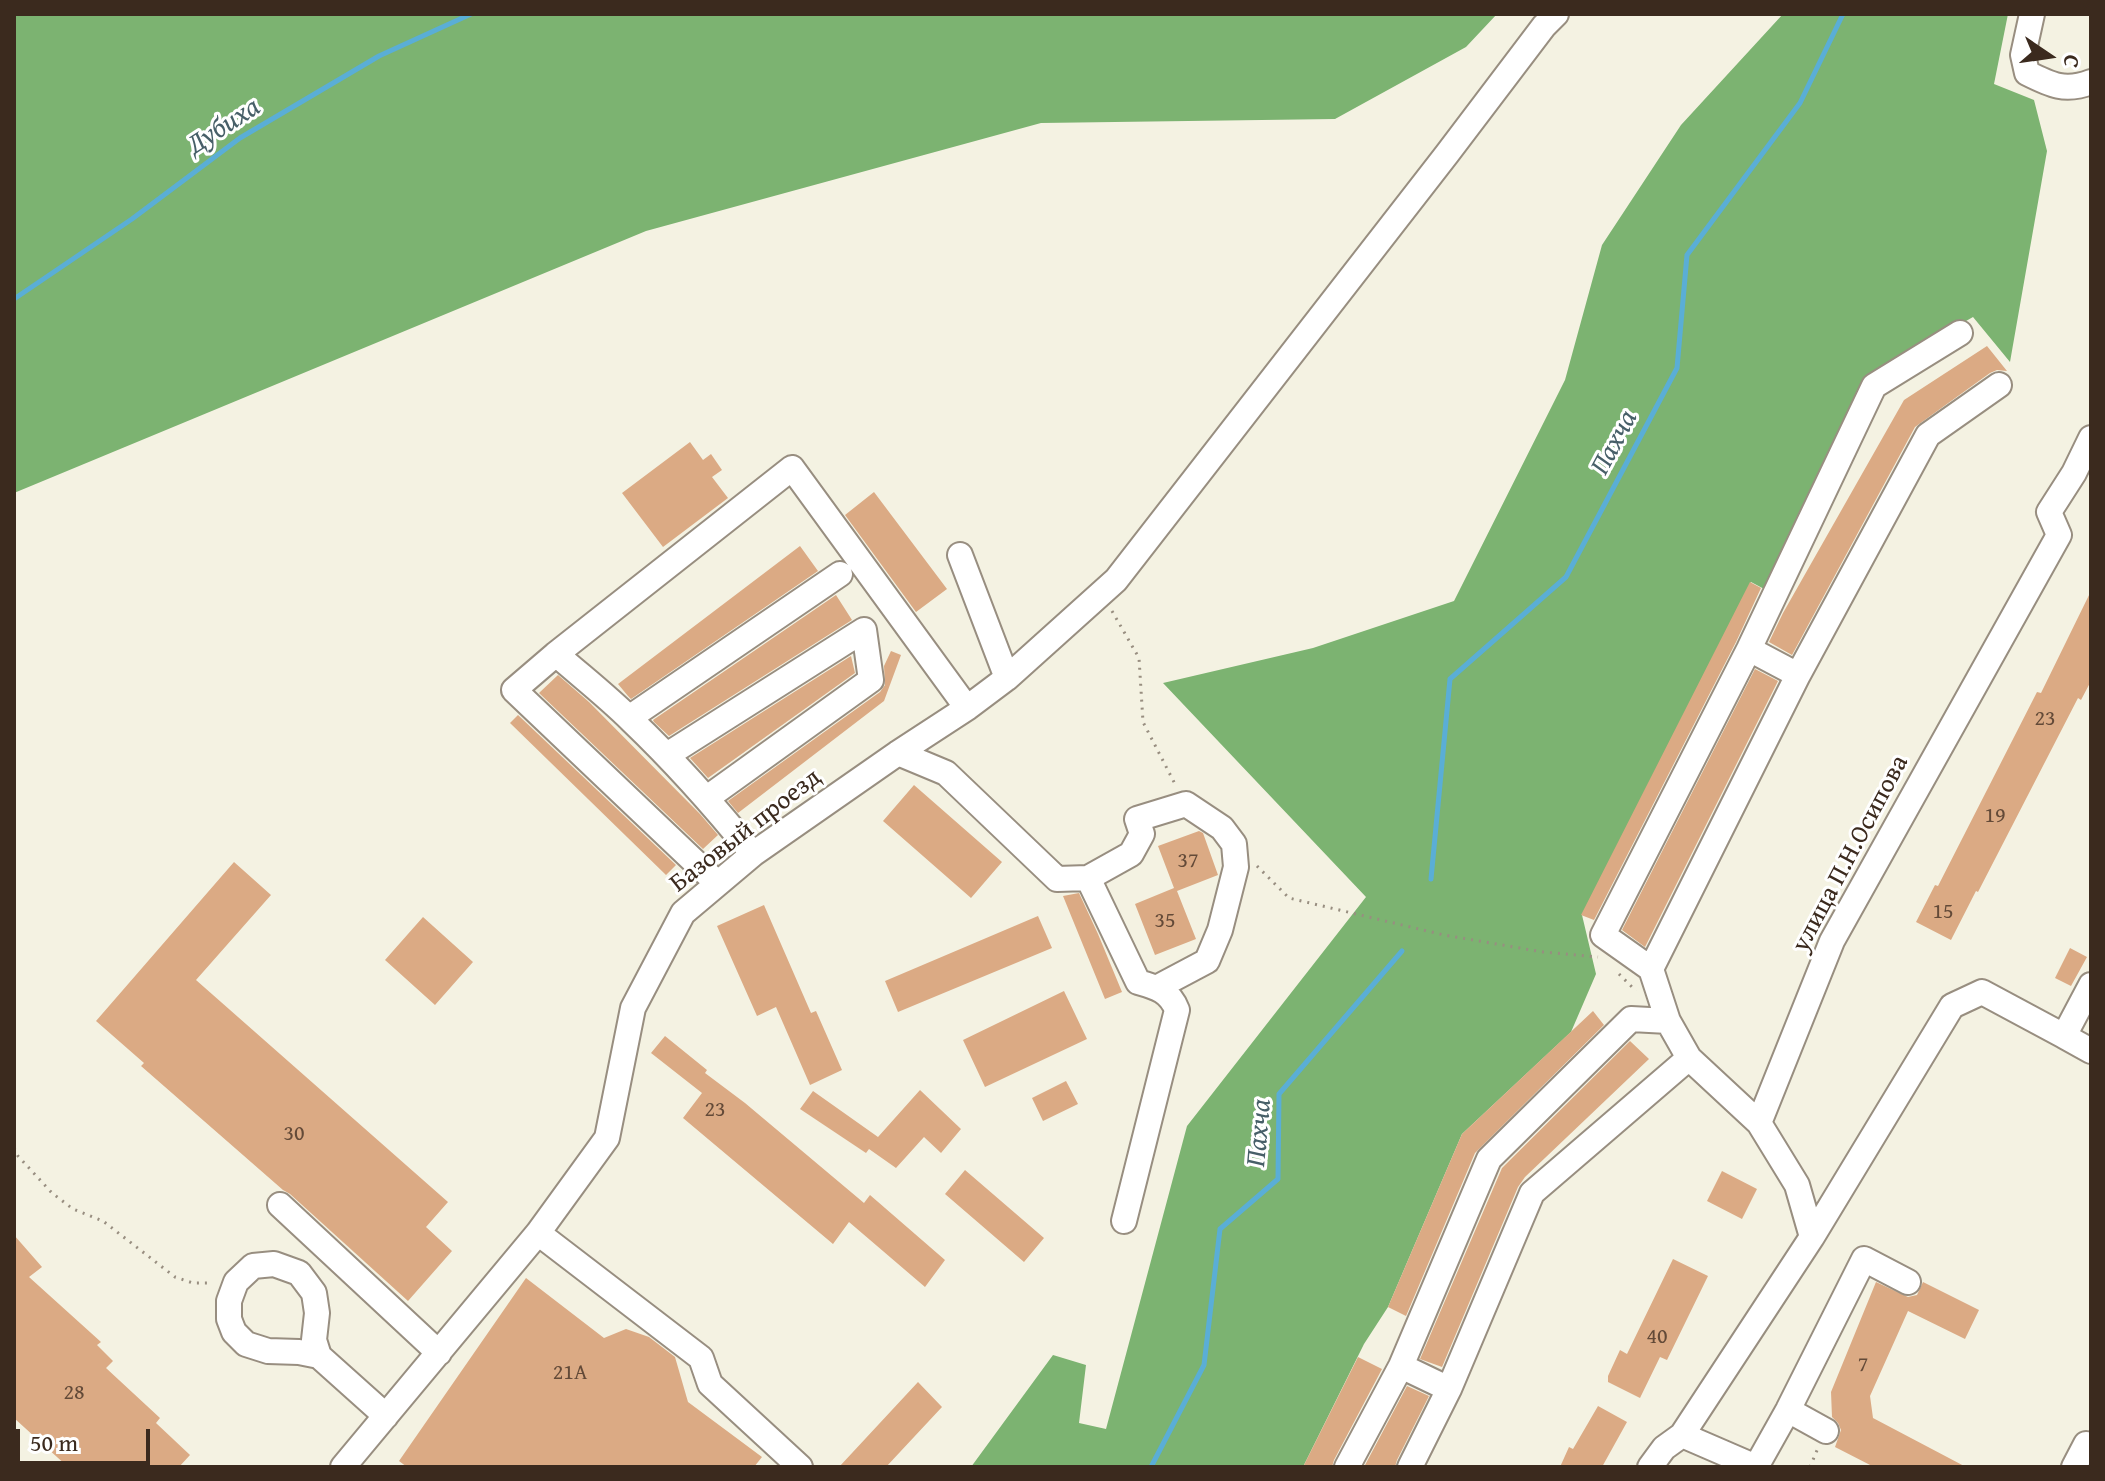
<!DOCTYPE html>
<meta charset="utf-8">
<style>
body{margin:0}
#map{position:relative;width:2105px;height:1481px;overflow:hidden;background:#f4f2e2;font-family:"Gentium Book Plus",serif}
canvas{display:block}
.frame{position:absolute;inset:0;border:16px solid #3b2a1e;pointer-events:none}
.north{position:absolute;left:2009px;top:16px;width:80px;height:80px;-webkit-text-stroke:6px #fff;paint-order:stroke;rotate:103deg;font-size:22px;font-weight:700;line-height:32px;text-align:center;color:#3b2a1e}
.north::after{content:'';display:block;margin:auto;width:28px;height:36px;background:#3b2a1e;clip-path:polygon(50% 0,100% 100%,50% 72%,0 100%)}
.scale{position:absolute;left:16px;top:1429px;width:134px;height:36px;box-sizing:border-box;border:4px solid #3b2a1e;border-top:0;padding-left:10px;font-size:24px;line-height:28px;white-space:nowrap;color:#3b2a1e;-webkit-text-stroke:6px #fff;paint-order:stroke}
</style>
<div id="map">
<canvas width="2105" height="1481"></canvas>
<div class="frame"></div>
<div class="north">С</div>
<div class="scale">50 m</div>
</div>
<script>
const ctx = document.querySelector('canvas').getContext('2d');
ctx.lineJoin = 'round';
function fill(path, color) {
  ctx.fillStyle = color;
  ctx.fill(path, 'evenodd');
}
function trace(path, color, width, dash) {
  ctx.strokeStyle = color;
  ctx.lineWidth = width;
  ctx.lineCap = dash ? 'butt' : 'round';
  ctx.setLineDash(dash || []);
  ctx.stroke(path);
}
function write(font, color, halo, rows, align = 'center') {
  ctx.font = font + ' "Gentium Book Plus",serif';
  ctx.lineWidth = 6;
  ctx.setLineDash([]);
  ctx.textBaseline = 'middle';
  ctx.strokeStyle = halo;
  ctx.fillStyle = color;
  for (const [text, x, y, turn = 0] of rows) {
    ctx.save();
    ctx.translate(x, y);
    ctx.rotate((+turn || 0) * Math.PI / 180);
    ctx.textAlign = isNaN(turn) ? turn : align;
    if (halo) ctx.strokeText(text, 0, 0);
    ctx.fillText(text, 0, 0);
    ctx.restore();
  }
}
fill(new Path2D(`
 M14 14H1497L1466 47 1335 119 1041 123 646 231 14 493Z
 M1783 14H2008L1994 84 2034 100 2047 151 2010 362 1973 317 1870 376 1766 590 1751 582 1582 915 1596 974 1571 1032 1462 1134 1388 1307 1364 1344 1303 1467H971L1053 1355 1086 1365 1079 1423 1106 1429 1187 1126 1366 897 1163 683 1313 648 1454 601 1565 380 1602 245 1681 125Z`), '#7cb371');
trace(new Path2D(`
 M14 299 132 219 240 138 379 56 471 14
 M1431 879 1450 679 1566 577 1677 368 1687 255 1800 103 1843 14
 M1151 1467 1204 1365 1220 1229 1278 1179 1279 1094 1402 951`), '#5aaed6', 5);
fill(new Path2D(`
 M1987 346 2007 371 1997 370 1990 373 1915 427 1792 655 1769 642 1783 613 1904 400Z
 M690 442 703 460 711 454 722 470 712 477 728 498 663 547 622 493Z
 M874 492 947 589 916 612 845 515Z
 M800 546 818 571 631 699 628 696 618 684Z
 M1750 582 1761 588 1736 642 1594 920 1581 915Z
 M2091 591V681L2081 700 2078 698 1978 892 1976 891 1951 940 1916 922 1935 885 1938 886 2037 692 2041 693Z
 M836 595 852 620 669 736 654 722 653 720Z
 M891 651 901 655 884 701 738 813 728 801 880 692 885 685 884 666Z
 M851 656 855 673 708 778 690 758Z
 M1755 669 1778 681 1645 947 1622 930Z
 M558 675 589 702 700 814 718 835 703 849 539 693Z
 M518 715 676 865 666 875 510 723Z
 M914 785 1002 862 971 898 883 821Z
 M1199 831 1203 833 1218 875 1177 891 1196 939 1155 955 1135 904 1174 888 1158 846Z
 M234 862 271 895 196 980 448 1202 426 1227 452 1251 408 1301 290 1194 283 1190 141 1066 144 1063 96 1021Z
 M1079 893 1098 934 1122 992 1105 999 1063 896Z
 M764 905 811 1013 816 1011 842 1070 810 1085 776 1007 757 1016 717 926Z
 M1038 916 1052 948 898 1012 885 981Z
 M423 917 473 962 435 1005 385 960Z
 M2070 948 2087 957 2071 986 2055 978Z
 M1064 991 1087 1039 985 1087 963 1040Z
 M1593 1011 1604 1025 1475 1153 1406 1316 1388 1307 1462 1134Z
 M665 1036 707 1070 705 1073 745 1103 864 1203 870 1195 945 1260 925 1287 849 1222 833 1244 683 1118 702 1093 651 1053Z
 M1630 1041 1649 1059 1525 1177 1518 1187 1442 1367 1420 1359 1502 1168Z
 M1066 1081 1078 1104 1043 1121 1032 1098Z
 M920 1090 961 1129 941 1153 924 1137 896 1168 869 1149 866 1153 800 1109 813 1091 878 1137Z
 M965 1170 1044 1238 1024 1262 945 1194Z
 M1722 1171 1757 1189 1742 1219 1707 1201Z
 M14 1235 42 1267 29 1277 101 1342 97 1345 113 1361 106 1368 160 1418 156 1423 190 1455 179 1467H68L14 1418Z
 M1673 1259 1708 1276 1667 1360 1660 1357 1640 1398 1608 1382V1376L1620 1350 1627 1354Z
 M526 1278 604 1338 626 1329 649 1337 675 1357 688 1402 762 1457 754 1467H407L399 1461Z
 M1876 1282 1908 1297 1917 1295 1923 1282 1979 1310 1965 1339 1908 1311 1870 1396 1873 1418 1966 1467H1874L1835 1447 1841 1430 1838 1423 1832 1417 1831 1392Z
 M1358 1357 1382 1369 1334 1460 1332 1467H1303Z
 M918 1382 942 1407 886 1467H839Z
 M1407 1386 1429 1396 1397 1460 1395 1467H1364Z
 M1598 1406 1627 1422 1602 1467H1560L1569 1447 1573 1449Z`), '#dbaa84');
const minor = new Path2D(`
 M2032 14 2023 55 2027 73C2051 85 2065 92 2091 82
 M960 555 1007 678
 M1749 649 1798 675
 M556 654 514 690 717 883
 M629 718 840 574
 M898 753 946 773 1057 879 1088 878 1131 854 1142 834 1137 819 1186 804 1222 828 1234 844 1236 867 1220 930 1207 961 1158 987
 M667 755 864 630 871 680 707 798
 M753 854C715 807 675 762 631 720 608 697 581 676 556 654L792 468 967 708
 M1088 878 1138 982C1156 987 1170 991 1177 1010L1124 1221
 M1651 969 1603 935 1749 649 1874 386 1960 333
 M2091 985 2064 1036 2091 1051
 M1689 1058 1668 1021 1651 969 1798 675 1928 435 1999 385
 M1759 1123 1832 941 2059 535 2049 512 2074 473 2091 438
 M280 1205 439 1353
 M538 1233 701 1358 710 1384 800 1467
 M1812 1237 1952 1006 1982 992 2064 1036
 M319 1356 299 1352 268 1351 246 1344 234 1332 229 1319V1301L236 1282 253 1266 274 1264 299 1273 314 1293 317 1313 314 1340 319 1356 386 1416
 M1401 1366 1449 1389
 M1788 1410 1826 1431
 M1682 1435 1756 1467 1788 1410 1864 1259 1908 1282
 M343 1467 538 1233 607 1138 633 1008 683 913 753 854 898 753 967 708 1007 678 1116 580 1447 154 1544 26 1556 14
 M1347 1467 1401 1366 1489 1159 1631 1019 1668 1021
 M1410 1467 1449 1389 1532 1193 1689 1058 1759 1123 1797 1185 1812 1237 1682 1435 1664 1448 1650 1467
 M2074 1467 2086 1444 2091 1447`);
trace(minor, '#988e80', 28);
trace(new Path2D(`
 M1112 611 1139 658 1143 722 1175 784
 M1257 866 1289 898 1444 935 1543 952 1598 957
 M1619 974 1636 991
 M14 1148 18 1156 52 1193 73 1209 103 1221 175 1277 193 1283H212
 M1810 1467 1818 1448`), '#988e80', 3, [2, 6]);
trace(minor, '#fff', 24);
write('22px', '#634a38', null, [
 ["23",2045,719],
 ["19",1995,816],
 ["37",1188,861],
 ["15",1943,912],
 ["35",1165,921],
 ["23",715,1110],
 ["30",294,1134],
 ["40",1657,1337],
 ["7",1863,1365],
 ["21А",570,1373],
 ["28",74,1393]
]);
write('26px', '#3b2a1e', '#fff', [
 ["Базовый проезд",746,831,-38],
 ["улица П.Н.Осипова",1851,854,-62]
]);
write('italic 28px', '#475f68', '#fff', [
 ["Дубиха",224,127,-33],
 ["Пахча",1615,443,-62],
 ["Пахча",1260,1133,-85]
]);
</script>
